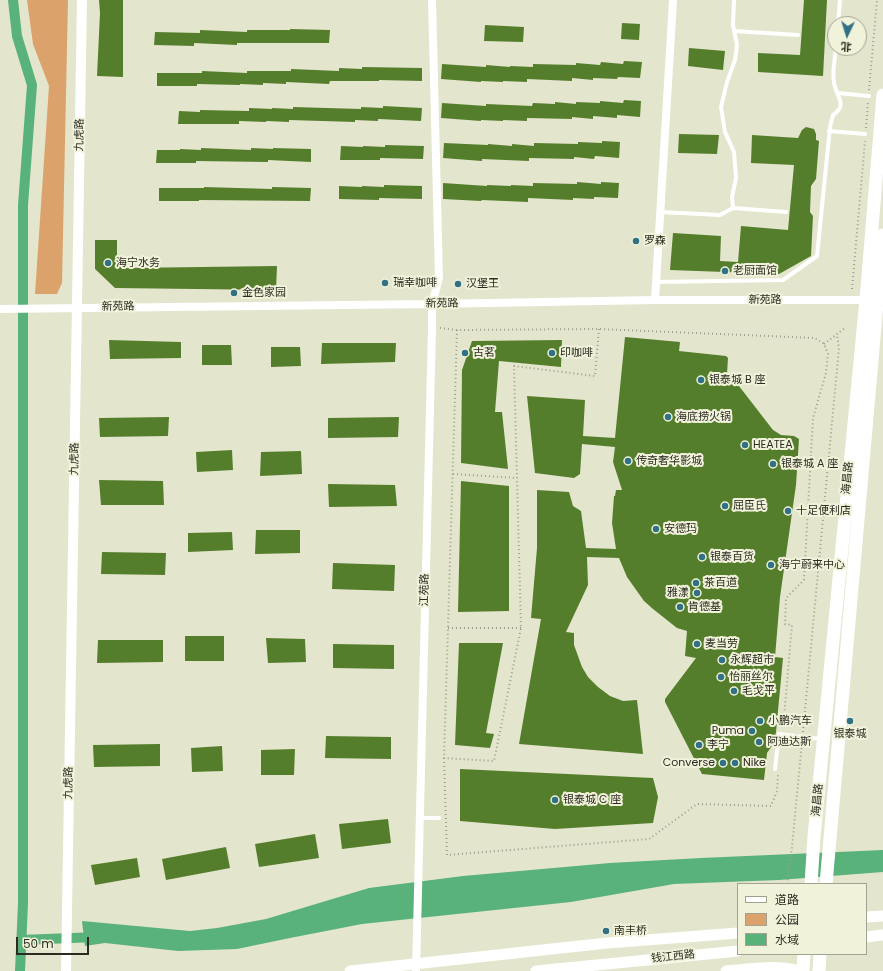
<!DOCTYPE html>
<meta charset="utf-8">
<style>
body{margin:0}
#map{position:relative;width:883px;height:971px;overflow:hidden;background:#e4e5cd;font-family:Poppins,"Noto Sans SC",sans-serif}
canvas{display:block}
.legend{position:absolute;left:737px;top:883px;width:130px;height:72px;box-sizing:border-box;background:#f1f2da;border:1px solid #a2a290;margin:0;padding:5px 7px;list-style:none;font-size:12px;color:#2b2b22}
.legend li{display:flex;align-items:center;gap:8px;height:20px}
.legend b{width:20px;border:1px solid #a2a290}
.north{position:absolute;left:827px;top:16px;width:40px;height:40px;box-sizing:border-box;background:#f1f2da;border:1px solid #a2a290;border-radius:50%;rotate:184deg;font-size:11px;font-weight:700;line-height:16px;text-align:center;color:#2b2b22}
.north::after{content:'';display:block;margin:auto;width:14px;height:18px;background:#307185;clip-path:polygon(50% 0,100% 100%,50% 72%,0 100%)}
.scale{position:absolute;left:16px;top:937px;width:73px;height:18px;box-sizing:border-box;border:2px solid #2b2b22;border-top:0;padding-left:5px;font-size:12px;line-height:14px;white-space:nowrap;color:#2b2b22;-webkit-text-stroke:3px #f1f2da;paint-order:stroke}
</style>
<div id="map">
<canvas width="883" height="971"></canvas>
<ul class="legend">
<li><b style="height:5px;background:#fff"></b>道路</li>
<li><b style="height:11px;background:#dba36b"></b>公园</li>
<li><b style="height:11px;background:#59b279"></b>水域</li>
</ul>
<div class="north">北</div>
<div class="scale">50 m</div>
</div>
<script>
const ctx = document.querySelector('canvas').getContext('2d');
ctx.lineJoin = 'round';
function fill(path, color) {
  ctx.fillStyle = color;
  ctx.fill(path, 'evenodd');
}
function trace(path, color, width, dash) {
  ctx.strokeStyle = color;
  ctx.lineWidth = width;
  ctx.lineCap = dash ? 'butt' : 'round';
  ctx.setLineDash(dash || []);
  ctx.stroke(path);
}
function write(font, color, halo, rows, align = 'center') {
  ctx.font = font + ' Poppins,"Noto Sans SC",sans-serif';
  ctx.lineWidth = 4;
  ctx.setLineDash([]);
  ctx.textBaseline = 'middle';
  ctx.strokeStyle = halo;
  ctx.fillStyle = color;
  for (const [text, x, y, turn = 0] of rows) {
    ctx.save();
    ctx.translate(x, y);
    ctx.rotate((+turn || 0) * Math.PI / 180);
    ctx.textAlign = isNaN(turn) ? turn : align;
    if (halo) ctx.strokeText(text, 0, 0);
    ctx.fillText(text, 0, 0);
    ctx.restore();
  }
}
fill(new Path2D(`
 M27 0H68L62 283 57 294H35L49 86 33 44Z`), '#dba36b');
fill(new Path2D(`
 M883 850V872L779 880 674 884 571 902 362 924 290 938 237 949 178 951 105 943 85 946 82 921 190 931 217 928 266 919 369 888 463 876 610 863 701 858Z`), '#59b279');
trace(new Path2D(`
 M13 0 17 36 32 85 23 205V903L20 971
 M21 940 97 937`), '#59b279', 10);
fill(new Path2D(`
 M99 0H123V77L97 76 100 13Z
 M804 0H827L823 76 758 72V53L800 55Z
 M622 23 640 24 639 40 621 39Z
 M485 25 524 27 523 42 484 41Z
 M290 29 330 30 329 43H237V45L194 43V46L154 45 155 32 200 33V30L247 32V30H290Z
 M689 48 725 51 723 70 688 66Z
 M624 61 642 62 640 78 618 77 617 79 593 78V80L572 78V81L527 79V82L503 81V82L481 81V82L441 79 442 64 486 67V65L510 67V66L533 67V64L576 65V63L600 65 601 62 623 64Z
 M362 67 422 68V81L379 80V81H330L329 84 286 82V84L263 83V85L240 84V85L197 84V86H157V73H202V71L247 73V71H291V69L339 71V68L362 69Z
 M624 100 641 101 640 117 617 115V118L593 116V119L572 117V119L527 118V121L503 120V121L481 120V121L441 118 442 103 486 106V104L532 106 533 103 555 104V102L576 104V102L600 103V101L623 103Z
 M383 106 422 108 421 121 378 119V121L355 120V122L289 120V122L266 121V122L239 121V124H178L179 111 200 112V110L249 111V108L272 109V108L293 109V107L361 109V107L383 108Z
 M806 127 814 129 816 134V140L819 141 816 179 811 186 810 212 813 216 811 256 779 274 670 270 673 233 721 236 720 261 738 262 741 226 788 230 794 165 751 163 752 135 798 138 802 130Z
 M679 134 719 135 717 154 678 153Z
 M602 141 620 142 619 158 595 156 594 159 574 157V159L529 158V161L482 159V161L443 158 444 143 488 145V144L512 146V144L534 146V143L578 144V142L602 143Z
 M385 145 424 146 423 159 380 158V160H340L341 146 363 147V146L385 147Z
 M201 148 251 150V148L273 149V148L311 149V162L268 160V162L196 161V163H156L157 150H180V149L201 150Z
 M577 182 601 184V182L619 183 618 198 594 197V199L573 198V200L528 198V202L482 200 481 201 443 199V183L487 186V185L511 186V185L533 186V183L577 184Z
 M384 185 422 186V199L379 198V200L339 199V186L362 187V186L384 187Z
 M204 187 272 189V187L311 188 310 201 199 200V201H159V188H204Z
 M95 240H117V259L126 268 277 266 276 290 115 288 95 269Z
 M625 337 680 342 679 351 726 356 728 358 727 374 732 377 773 430 781 435 794 436 799 439 796 485 780 597 775 657 783 658 776 732 774 743 767 753 764 780 702 774 665 702V699L696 658 685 656 687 631 677 628 653 609 644 601 627 577 619 558 587 557 588 585 566 632 574 633V645L582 667 588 677 598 687 610 696 623 701 637 700 643 754 519 744 541 619 531 618 537 548V490L569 492 573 506 581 511 586 548 616 549 612 523 614 496H615L616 490H622L613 462 615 447 582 444 580 474 574 478 535 473 527 396 585 400 583 436 615 438Z
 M109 340 181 342V358L110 359Z
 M562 340 561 367 499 361 495 412H502L508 469 461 463 462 370 472 341Z
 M322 343H396L395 362 321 364Z
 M202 345H231L232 365H202Z
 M271 347H300L301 366 271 367Z
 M169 417 168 436 100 437 99 418Z
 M399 417 398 437 328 438V418Z
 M232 450 233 470 197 472 196 452Z
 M301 451 302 474 260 476 261 452Z
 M99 480 163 481 164 505H101Z
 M461 481 509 486V611L458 612Z
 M328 484 395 485 397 506 329 507Z
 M256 530H300V553L255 554Z
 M232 532 233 550 188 552V533Z
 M102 552 166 553 165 575 101 574Z
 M333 563 395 565 394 591 332 589Z
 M185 636H224V661H185Z
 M266 638 305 639 306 662 268 663Z
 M98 640H163V662L97 663Z
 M459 643H503L486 733 494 734 490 748 455 745Z
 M333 644 394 645V669L333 668Z
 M326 736 391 737V759L325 758Z
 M160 744V766L94 767 93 745Z
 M222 746 223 771 192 772 191 748Z
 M295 749 294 775H261V750Z
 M460 769 653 778 658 797 653 823 555 829 460 821Z
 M388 819 391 843 342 849 339 824Z
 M315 834 319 858 259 867 255 844Z
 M226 847 230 868 166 880 162 859Z
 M137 858 140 877 95 885 91 865Z`), '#557e2c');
trace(new Path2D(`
 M869 90 877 0
 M866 128 868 103
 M852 289 865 141
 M440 328 457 330
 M599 329 595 376 514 366 521 628 494 761 444 758 457 330 599 329 815 338 824 344 828 354 826 373 813 418 804 580 786 598 785 624 792 625 783 729
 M824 344 845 328
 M453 474 517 478
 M448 628H521
 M803 732 839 348 837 335
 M444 758 447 855 649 839 697 804 771 806 777 791 778 775
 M787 884 792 847 802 742`), '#9d9e8b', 2, [1, 3]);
trace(new Path2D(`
 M838 24 840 0
 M734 31 798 35
 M838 93 869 96
 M829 131 865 134
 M733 208 732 197 736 178 734 152 725 132 721 107 727 82 735 60 737 45 733 25 734 0
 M660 212 720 215 733 208 786 212
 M656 282 783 280 817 256 830 127 833 115C849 105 835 95 834 82 832 73 835 58 836 48
 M775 769 779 734 821 739
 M420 818H439`), '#fff', 4);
trace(new Path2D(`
 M655 300 673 0
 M0 309 432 304 655 300H870
 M416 971 432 328V304L439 278 432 0`), '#fff', 8);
trace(new Path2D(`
 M66 971 82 0`), '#fff', 10);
trace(new Path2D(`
 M866 917 883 916
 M866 937 883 935
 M350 971 607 943 738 933
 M536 971 738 951
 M726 971C750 969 777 964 800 971`), '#fff', 11);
trace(new Path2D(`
 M811 884 814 837 866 300 883 95
 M826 884 883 235
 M803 971 804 954
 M819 971 820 954`), '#fff', 13);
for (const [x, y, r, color] of [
 [636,241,4,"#307185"],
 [108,263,4,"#307185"],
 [725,271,4,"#307185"],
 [385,283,4,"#307185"],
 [458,284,4,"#307185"],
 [234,293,4,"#307185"],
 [465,353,4,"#307185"],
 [552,353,4,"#307185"],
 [701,380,4,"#307185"],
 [668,417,4,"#307185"],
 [745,445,4,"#307185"],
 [628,461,4,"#307185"],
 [773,464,4,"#307185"],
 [725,506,4,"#307185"],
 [788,511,4,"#307185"],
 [656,529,4,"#307185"],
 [702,557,4,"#307185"],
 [771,565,4,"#307185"],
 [696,583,4,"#307185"],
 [697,593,4,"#307185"],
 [680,607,4,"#307185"],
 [697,644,4,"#307185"],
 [722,660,4,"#307185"],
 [721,677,4,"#307185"],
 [734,691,4,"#307185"],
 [760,721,4,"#307185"],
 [850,721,4,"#307185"],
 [752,731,4,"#307185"],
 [759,742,4,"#307185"],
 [699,745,4,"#307185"],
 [723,763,4,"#307185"],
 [735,763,4,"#307185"],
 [555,800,4,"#307185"],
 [606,931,4,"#307185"]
]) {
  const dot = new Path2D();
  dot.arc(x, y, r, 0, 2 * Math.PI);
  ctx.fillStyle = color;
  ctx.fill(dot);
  trace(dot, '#f1f2da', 1.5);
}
write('11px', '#2b2b22', '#f1f2da', [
 ["九虎路",80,135,-89],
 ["新苑路",765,300],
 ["新苑路",442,304,-1],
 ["新苑路",118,307,-1],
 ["九虎路",75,459,-89],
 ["海昌路",848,478,-85],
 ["江苑路",425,590,-89],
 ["九虎路",69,783,-89],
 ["海昌路",818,800,-85],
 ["钱江西路",673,957,-6]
]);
write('11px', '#2b2b22', '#f1f2da', [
 ["罗森",644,241],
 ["海宁水务",116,263],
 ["老厨面馆",733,271],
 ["瑞幸咖啡",393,283],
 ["汉堡王",466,284],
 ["金色家园",242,293],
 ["古茗",473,353],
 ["印咖啡",560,353],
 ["银泰城 B 座",709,380],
 ["海底捞火锅",676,417],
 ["HEATEA",753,445],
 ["传奇奢华影城",636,461],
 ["银泰城 A 座",781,464],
 ["屈臣氏",733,506],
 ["十足便利店",796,511],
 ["安德玛",664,529],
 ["银泰百货",710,557],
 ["海宁蔚来中心",779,565],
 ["茶百道",704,583],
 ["雅漾",689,593,"right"],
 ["肯德基",688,607],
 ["麦当劳",705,644],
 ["永辉超市",730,660],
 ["怡丽丝尔",729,677],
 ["毛戈平",742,691],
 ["小鹏汽车",768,721],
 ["Puma",744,731,"right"],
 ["银泰城",850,734,"center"],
 ["阿迪达斯",767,742],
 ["李宁",707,745],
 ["Converse",715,763,"right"],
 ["Nike",743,763],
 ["银泰城 C 座",563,800],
 ["南丰桥",614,931]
], 'left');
</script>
